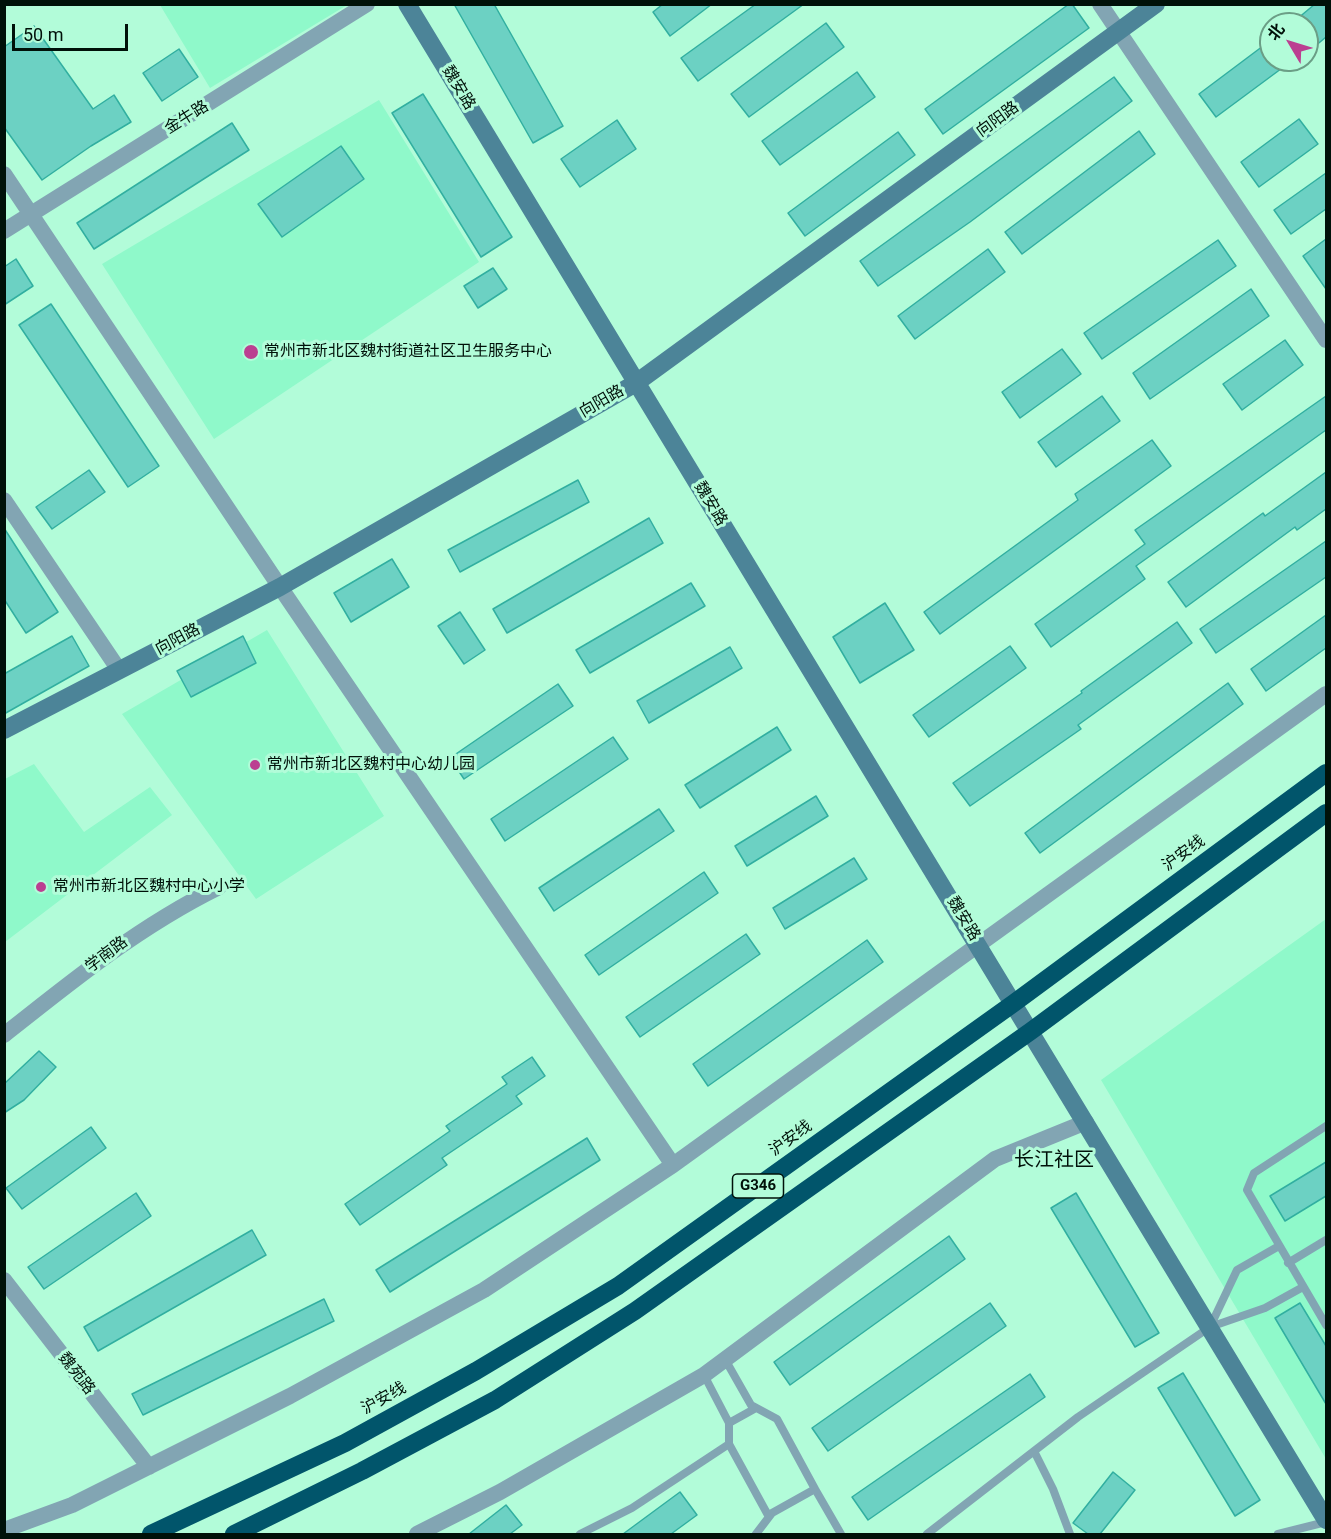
<!DOCTYPE html>
<meta charset="utf-8">
<style>
body{margin:0}
#map{position:relative;width:1331px;height:1539px;overflow:hidden;background:#b2fcd9;font-family:Roboto,"Noto Sans SC",sans-serif}
canvas{display:block}
.frame{position:absolute;inset:0;border:6px solid #001109;pointer-events:none}
.north{position:absolute;left:1259px;top:12px;width:60px;height:60px;box-sizing:border-box;background:#b2fcd9;border:2px solid #6b9e86;border-radius:50%;rotate:308deg;font-size:16px;font-weight:700;line-height:24px;text-align:center;color:#001109}
.north::after{content:'';display:block;margin:auto;width:21px;height:27px;background:#bb3f91;clip-path:polygon(50% 0,100% 100%,50% 72%,0 100%)}
.scale{position:absolute;left:12px;top:24px;width:116px;height:27px;box-sizing:border-box;border:3px solid #001109;border-top:0;padding-left:8px;font-size:18px;line-height:21px;white-space:nowrap;color:#001109;-webkit-text-stroke:4px #b2fcd9;paint-order:stroke}
</style>
<div id="map">
<canvas width="1331" height="1539"></canvas>
<div class="frame"></div>
<div class="north">北</div>
<div class="scale">50 m</div>
</div>
<script>
const ctx = document.querySelector('canvas').getContext('2d');
ctx.lineJoin = 'round';
function fill(path, color) {
  ctx.fillStyle = color;
  ctx.fill(path, 'evenodd');
}
function trace(path, color, width, dash) {
  ctx.strokeStyle = color;
  ctx.lineWidth = width;
  ctx.lineCap = dash ? 'butt' : 'round';
  ctx.setLineDash(dash || []);
  ctx.stroke(path);
}
function write(font, color, halo, rows, align = 'center') {
  ctx.font = font + ' Roboto,"Noto Sans SC",sans-serif';
  ctx.lineWidth = 6;
  ctx.setLineDash([]);
  ctx.textBaseline = 'middle';
  ctx.strokeStyle = halo;
  ctx.fillStyle = color;
  for (const [text, x, y, turn = 0] of rows) {
    ctx.save();
    ctx.translate(x, y);
    ctx.rotate((+turn || 0) * Math.PI / 180);
    ctx.textAlign = isNaN(turn) ? turn : align;
    if (halo) ctx.strokeText(text, 0, 0);
    ctx.fillText(text, 0, 0);
    ctx.restore();
  }
}
fill(new Path2D(`
 M160 5H347L210 88Z
 M379 100 479 262 214 439 102 264Z
 M267 630 384 816 256 899 122 714Z
 M34 764 84 832 150 787 172 815 5 942V779Z
 M1326 919V1459L1101 1080Z`), '#8ff9ca');
const building = new Path2D(`
 M454 4H494L563 126 533 143Z
 M663 4H712L670 36 653 12Z
 M756 4H804L698 81 681 58Z
 M1069 4H1072L1089 28 943 134 925 109Z
 M1315 4H1326V37L1307 53V24H1291Z
 M826 23 844 47 749 117 731 94Z
 M34 26 93 109 114 95 131 122 91 146 42 180 4 127V47Z
 M1271 40V60H1293L1216 117 1199 94Z
 M179 49 198 77 162 101 143 73Z
 M857 72 875 97 780 165 762 141Z
 M1114 77 1132 101 970 222 878 286 860 261Z
 M423 94 512 237 481 257 392 113Z
 M1299 119 1318 144 1259 187 1241 162Z
 M617 120 636 149 580 187 561 159Z
 M232 123 249 150 94 249 77 223Z
 M1139 131 1155 154 1022 254 1005 232Z
 M898 132 915 155 805 236 788 213Z
 M341 146 364 179 282 237 258 204Z
 M1326 173V209L1291 234 1274 210Z
 M1326 239V289L1303 256Z
 M1218 240 1236 266 1102 359 1084 333Z
 M988 249 1005 272 915 339 898 316Z
 M16 259 33 286 4 305V267Z
 M493 268 507 289 478 308 464 286Z
 M1251 289 1269 316 1150 399 1133 373Z
 M51 304 159 466 128 487 19 325Z
 M1285 340 1303 365 1242 410 1223 384Z
 M1062 349 1081 374 1020 418 1002 392Z
 M1102 396 1120 421 1056 467 1038 442Z
 M1326 396V430L1136 566 1145 579 1051 647 1035 624 1145 544 1135 530Z
 M1152 440 1171 466 940 634 924 612 1078 500 1075 494Z
 M89 470 105 492 52 529 36 507Z
 M1326 472V509L1297 530 1295 527 1186 607 1168 582 1263 513 1265 516Z
 M578 480 589 502 460 572 448 550Z
 M649 518 663 543 507 633 493 609Z
 M4 528 58 612 26 633 4 599Z
 M1326 541V577L1216 653 1200 629Z
 M392 559 409 587 351 622 334 593Z
 M691 583 705 606 590 673 576 650Z
 M885 603 914 650 860 683 833 637Z
 M460 612 485 650 464 664 438 626Z
 M1326 615V648L1266 691 1251 669Z
 M1177 622 1192 643 1078 725 1081 729 970 806 953 783 1082 693 1081 691Z
 M72 636 89 666 4 714V674Z
 M243 636 256 663 191 697 177 671Z
 M1010 646 1026 668 929 737 913 715Z
 M730 647 742 668 649 723 637 701Z
 M1228 683 1243 704 1040 853 1025 833Z
 M558 684 573 706 464 779 450 758Z
 M777 727 791 750 700 808 685 785Z
 M613 737 628 759 505 841 491 819Z
 M816 796 828 816 747 866 735 846Z
 M659 809 674 831 554 911 539 888Z
 M854 858 867 879 785 929 773 908Z
 M704 872 718 893 599 975 585 955Z
 M746 934 760 954 640 1037 626 1017Z
 M867 940 883 962 708 1086 693 1064Z
 M39 1051 56 1067 24 1100 4 1113V1084Z
 M532 1057 545 1076 516 1096 522 1104 442 1158 447 1165 360 1225 345 1204 450 1131 446 1126 507 1084 502 1077Z
 M91 1127 106 1148 22 1209 6 1188Z
 M587 1138 600 1160 390 1292 376 1270Z
 M1326 1162V1196L1285 1221 1270 1196Z
 M136 1193 151 1216 44 1289 28 1267Z
 M1076 1193 1159 1333 1135 1347 1051 1208Z
 M252 1230 266 1255 98 1351 84 1327Z
 M949 1236 965 1259 790 1385 774 1362Z
 M324 1299 334 1321 143 1415 132 1394Z
 M990 1303 1006 1326 828 1451 812 1428Z
 M1300 1303 1326 1346V1404L1275 1318Z
 M1183 1373 1260 1500 1235 1516 1158 1388Z
 M1030 1374 1045 1397 868 1520 852 1497Z
 M1113 1472 1135 1490 1100 1534H1088L1073 1523Z
 M680 1492 697 1515 671 1534H623Z
 M506 1505 522 1525 510 1534H469Z`);
fill(building, '#6cd1c3');
trace(building, '#31afa0', 1.5);
trace(new Path2D(`
 M1326 1126 1254 1173 1247 1190 1326 1325
 M1288 1263 1326 1240
 M1210 1327 1237 1270 1279 1246
 M726 1361 751 1405 777 1419 815 1489
 M704 1375 729 1423V1444L769 1517
 M729 1423 756 1408
 M1034 1451 1053 1489 1070 1534
 M580 1534 632 1508 729 1444
 M756 1534 772 1513 815 1489 841 1534
 M927 1534 1078 1417 1210 1327 1265 1308 1303 1287
 M1278 1534 1326 1522`), '#82a5b3', 8);
trace(new Path2D(`
 M1100 4 1326 340
 M4 174 280 587 673 1165
 M4 231 367 4
 M4 500 119 670
 M4 1035C73 980 140 926 219 887
 M4 1280 149 1467
 M4 1530 72 1505 290 1396 484 1290 673 1165 1326 694
 M417 1534 500 1492 704 1375 995 1159 1086 1122`), '#82a5b3', 16);
trace(new Path2D(`
 M407 4 1326 1520
 M4 730 280 587 636 383 1156 4`), '#4c8498', 18);
trace(new Path2D(`
 M151 1534 345 1443 476 1371 618 1286 1014 1003 1326 773
 M234 1534 362 1471 495 1400 635 1311 1031 1031 1326 813`), '#01556b', 18);
for (const [x, y, r, color] of [
 [251,352,8,"#bb3f91"],
 [255,765,6,"#bb3f91"],
 [41,887,6,"#bb3f91"]
]) {
  const dot = new Path2D();
  dot.arc(x, y, r, 0, 2 * Math.PI);
  ctx.fillStyle = color;
  ctx.fill(dot);
  trace(dot, '#b2fcd9', 2);
}
for (const [x, y, w] of [
 [758,1186,51]
]) {
  const box = new Path2D();
  box.roundRect(x - w / 2, y - 12, w, 24, 4.5);
  ctx.fillStyle = '#b2fcd9';
  ctx.fill(box);
  trace(box, '#001109', 1.5);
}
write('bold 15px', '#001109', null, [
 ["G346",758,1186]
]);
write('16px', '#001109', '#b2fcd9', [
 ["魏安路",458,88,59],
 ["金牛路",187,118,-32],
 ["向阳路",998,120,-36],
 ["向阳路",602,402,-30],
 ["魏安路",710,504,59],
 ["向阳路",178,640,-28],
 ["沪安线",1184,854,-36],
 ["魏安路",963,919,59],
 ["学南路",107,955,-37],
 ["沪安线",791,1139,-36],
 ["魏苑路",76,1374,52],
 ["沪安线",384,1399,-29]
]);
write('16px', '#001109', '#b2fcd9', [
 ["常州市新北区魏村街道社区卫生服务中心",264,352],
 ["常州市新北区魏村中心幼儿园",267,765],
 ["常州市新北区魏村中心小学",53,887]
], 'left');
write('20px', '#001109', '#b2fcd9', [
 ["长江社区",1054,1161]
]);
</script>
